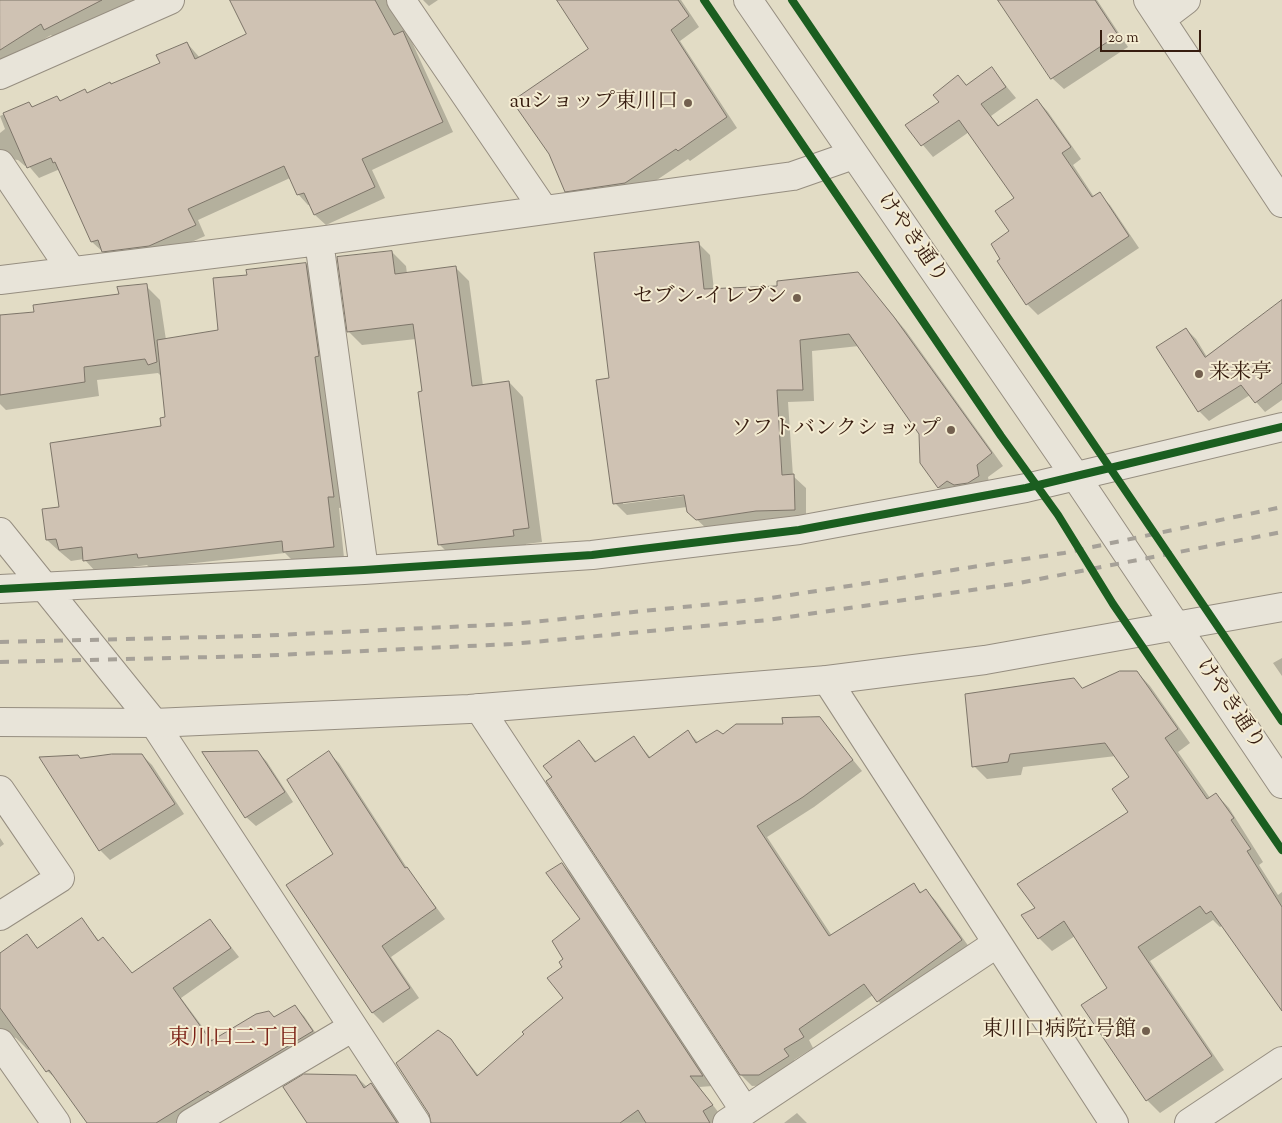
<!DOCTYPE html>
<meta charset="utf-8">
<style>
body{margin:0}
#map{position:relative;width:1282px;height:1123px;overflow:hidden;background:#e2dcc5;font-family:"Sorts Mill Goudy",serif}
canvas{display:block}
.scale{position:absolute;left:1100px;top:30px;width:101px;height:22px;box-sizing:border-box;border:2px solid #371d10;border-top:0;padding-left:6px;font-size:15px;line-height:18px;white-space:nowrap;color:#371d10;-webkit-text-stroke:4px #f4ecd2;paint-order:stroke}
</style>
<div id="map">
<canvas width="1282" height="1123"></canvas>
<div class="scale">20 m</div>
</div>
<script>
const ctx = document.querySelector('canvas').getContext('2d');
ctx.lineJoin = 'round';
function fill(path, color) {
  ctx.fillStyle = color;
  ctx.fill(path, 'evenodd');
}
function trace(path, color, width, dash) {
  ctx.strokeStyle = color;
  ctx.lineWidth = width;
  ctx.lineCap = dash ? 'butt' : 'round';
  ctx.setLineDash(dash || []);
  ctx.stroke(path);
}
function write(font, color, halo, rows, align = 'center') {
  ctx.font = font + ' "Sorts Mill Goudy","Noto Serif JP",serif';
  ctx.lineWidth = 4;
  ctx.setLineDash([]);
  ctx.textBaseline = 'middle';
  ctx.strokeStyle = halo;
  ctx.fillStyle = color;
  for (const [text, x, y, turn = 0] of rows) {
    ctx.save();
    ctx.translate(x, y);
    ctx.rotate((+turn || 0) * Math.PI / 180);
    ctx.textAlign = isNaN(turn) ? turn : align;
    if (halo) ctx.strokeText(text, 0, 0);
    ctx.fillText(text, 0, 0);
    ctx.restore();
  }
}
fill(new Path2D(`
 M0 0H152L126 14 119 7 70 38 56 40 51 35 0 66Z
 M232 0H401L396 12 398 20 411 40 453 132 372 170 385 198 326 225 315 215 311 205H308L298 194 290 178 198 220 205 236 160 256 114 262 92 242 60 169 39 178 27 164 25 166 18 160 10 159 0 164V133L5 129 0 116 29 103 34 108 57 97 61 101 85 91 88 94 111 85 161 64 187 43 200 58 248 35Z
 M423 0H438L429 6Z
 M559 0H681L699 27 680 41 737 128 690 161 688 159 636 194 577 202 566 191 589 50Z
 M1000 0H1097L1128 47 1064 89 1052 78Z
 M992 69 1016 98 991 116 999 126 1037 100 1048 112 1081 159 1073 165 1094 197 1099 194 1110 205 1139 248 1038 315 1027 304 1011 232 1016 199 969 132 933 157 907 126 941 103 958 77 967 85Z
 M698 243 710 255 714 290 778 287 858 273 906 331 1003 466 988 477 990 488 951 499 939 488 921 462 920 434 859 346 812 351 814 401 788 402 793 476 806 488V521L709 531 688 511 687 507 627 515 615 503 610 379ZM690 493 691 495 623 504V501Z
 M392 252 406 266 407 274 455 267 469 281 483 386 509 382 523 397 542 542 526 544 527 550 453 558 439 544 416 339 362 345 348 331Z
 M306 264 317 276 344 507 339 508 344 558 295 563 285 553 150 568 147 565 96 572 84 559 71 561 59 551 47 540 44 510 60 508 162 427 167 418 162 377 158 373 97 380 99 396 6 410 0 404V316L35 313 121 295 146 286 160 300 166 340 219 331 248 276Z
 M1282 303V400L1265 412 1250 395 1209 421 1199 411 1186 329 1196 339 1207 357Z
 M1282 658V676L1273 663Z
 M1137 672 1150 686 1190 743 1178 752 1210 798 1216 794 1229 808 1263 862 1259 865 1278 895 1282 892V1008L1222 926 1220 927 1213 920 1150 961 1224 1070 1160 1113 1147 1100 1109 988 1075 936 1052 951 1039 938 1037 909 1130 813 1131 777 1116 756 1023 767 1021 775 987 779 974 766 1074 679 1083 689Z
 M819 718 862 771 814 807 767 837 832 936 913 885 922 893 926 890 936 901 972 951 888 1012 873 995 809 1040 813 1048 794 1060 799 1068 770 1085 752 1086 741 1075 554 777 579 742 597 762 633 737 651 758 688 732 699 743 723 736Z
 M258 752 267 762 293 802 256 826 246 817Z
 M329 753 339 763 409 871 445 919 391 957 419 998 383 1023 373 1013 287 885 335 854Z
 M142 755 152 765 184 814 110 860 100 850 81 759Z
 M0 838 4 844 0 847Z
 M562 864 573 875 713 1086 699 1087 722 1117 713 1123H461L450 1040 479 1076 564 998 565 959 581 920Z
 M82 920 100 942 133 974 210 920 239 957 181 998 213 1041 274 1018 294 1006 304 1016 321 1041 180 1123H89L58 1080 47 1071 31 1049 28 1050 16 1038 8 1036 0 1040V955L27 936 38 948Z
 M356 1076 367 1087 371 1084 383 1096 400 1123H308Z
 M797 1113 807 1123H784Z`), '#0003');
const building = new Path2D(`
 M0 0H102L44 30 41 24 0 50Z
 M230 0H375L394 35 403 31 443 122 362 159 375 187 314 215 304 193 297 195 284 166 188 209 196 225 149 246 102 252 98 240 91 242 55 162 53 163 51 158 27 168 3 113 29 102 32 107 57 96 60 101 85 89 87 93 110 82 111 84 160 63 156 55 187 42 195 59 246 34Z
 M557 0H678L689 16 671 30 727 117 678 151 676 149 625 183 565 192 549 154 512 101 588 49Z
 M998 0H1095L1118 35 1051 79Z
 M992 67 1006 87 981 104 998 126 1037 99 1071 147 1062 153 1092 197 1100 192 1129 236 1026 305 997 261 1000 259 991 244 1009 231 995 211 1014 198 959 120 921 146 905 125 939 102 933 95 958 75 966 85Z
 M699 242 704 289 777 286V281L858 272 894 317 992 453 977 465 979 476 968 483 954 485 947 481 938 488 920 463 919 434 849 334 800 340 803 390H777L782 475 794 474 795 510 756 511 696 520 687 512 684 495 613 504 596 380 609 378 594 253Z
 M392 251 395 274 456 266 472 386 509 381 529 528 513 530 514 536 438 545 418 392 422 391 413 324 347 332 337 257Z
 M306 263 319 356 315 357 334 497H328L334 547 283 552 282 541 138 558 137 554 83 561 82 547 59 550 56 539 46 540 42 509 59 507 50 443 161 426 160 418 165 417 157 340 218 330 213 278 247 275 246 270Z
 M147 284 157 362 148 365 145 359 84 367 85 382 0 395V315L34 312 33 305 119 294 117 287Z
 M1282 300V383L1255 403 1241 385 1198 412 1156 347 1186 328 1205 357Z
 M1120 671H1137L1178 729 1165 738 1207 799 1216 793 1234 818 1231 820 1251 849 1247 851 1282 907V1011L1211 911 1206 914 1200 906 1138 947 1212 1056 1146 1101 1081 1005 1107 988 1064 921 1038 939 1021 915 1035 908 1017 884 1128 812 1112 789 1129 777 1105 743 1010 754 1008 762 972 767 965 694 1074 678 1082 688Z
 M820 717 853 760 803 797 757 826 829 936 914 883 920 893 926 889 962 940 877 1002 864 984 799 1029 804 1037 784 1049 789 1056 759 1075H740L546 781 552 777 543 766 579 740 595 762 634 736 649 758 688 730 696 743 717 730 723 734 736 724H783L782 718Z
 M258 751 285 792 245 818 202 752Z
 M329 751 405 868 407 867 436 908 382 946 410 988 372 1013 286 885 333 854 287 780Z
 M112 754H142L175 804 99 851 39 757 78 755 80 758Z
 M562 863 703 1076H690L713 1105 703 1111 710 1123H646L638 1110 620 1123H431L429 1114 396 1063 438 1030 451 1039 477 1076 524 1034 522 1032 563 998 547 978 562 967 559 962 563 959 552 941 580 919 546 873Z
 M82 918 98 941 103 937 132 973 210 919 231 948 173 988 211 1041 256 1014 269 1011 274 1017 295 1005 313 1031 210 1093 208 1091 156 1123H87L49 1070 46 1072 0 1008V953L27 934 37 948Z
 M304 1074 356 1075 364 1088 371 1083 397 1123H307L283 1087Z`);
fill(building, '#cfc2b3');
trace(building, '#7d7569', 1);
const minor = new Path2D(`
 M401 0 544 210
 M1148 0 1282 203
 M1161 19 1186 0
 M0 75 170 0
 M0 164 71 270
 M319 241 364 570
 M0 280 319 241 793 176 853 155
 M0 532 154 723 416 1123
 M0 589 364 570 592 555 799 530 1026 488 1282 427
 M827 680 1114 1123
 M479 708 745 1111
 M0 790 60 878 0 916
 M0 1043 56 1123
 M191 1123 353 1027
 M727 1123 996 944
 M1189 1123 1282 1061`);
const tertiary = new Path2D(`
 M748 0 1076 477 1282 784
 M0 722 154 723 469 709 827 680 985 660 1282 607`);
trace(minor, '#968e80', 30);
trace(tertiary, '#968e80', 30);
trace(minor, '#e8e4d9', 28);
trace(tertiary, '#e8e4d9', 28);
trace(new Path2D(`
 M0 642 256 636 512 624 764 599 1064 553 1282 507
 M0 662 256 656 512 644 768 620 1019 583 1282 532`), '#a6a198', 4, [9, 9]);
trace(new Path2D(`
 M704 0 1001 436 1058 515 1113 604 1282 850
 M792 0 1282 721
 M0 589 364 570 592 555 799 530 1026 488 1282 427`), '#1b5e20', 8);
for (const [x, y, r, color] of [
 [688,103,5,"#73604f"],
 [797,298,5,"#73604f"],
 [1199,374,5,"#73604f"],
 [951,430,5,"#73604f"],
 [1146,1031,5,"#73604f"]
]) {
  const dot = new Path2D();
  dot.arc(x, y, r, 0, 2 * Math.PI);
  ctx.fillStyle = color;
  ctx.fill(dot);
  trace(dot, '#f4ecd2', 2);
}
write('21px', '#371d10', '#f4ecd2', [
 ["auショップ東川口",678,103],
 ["セブン-イレブン",787,298],
 ["来来亭",1209,374,"left"],
 ["ソフトバンクショップ",941,430],
 ["東川口病院1号館",1136,1031]
], 'right');
write('21px', '#371d10', '#f4ecd2', [
 ["けやき通り",911,239,55],
 ["けやき通り",1229,705,56]
]);
write('22px', '#7a1f14', '#f4ecd2', [
 ["東川口二丁目",234,1040]
]);
</script>
